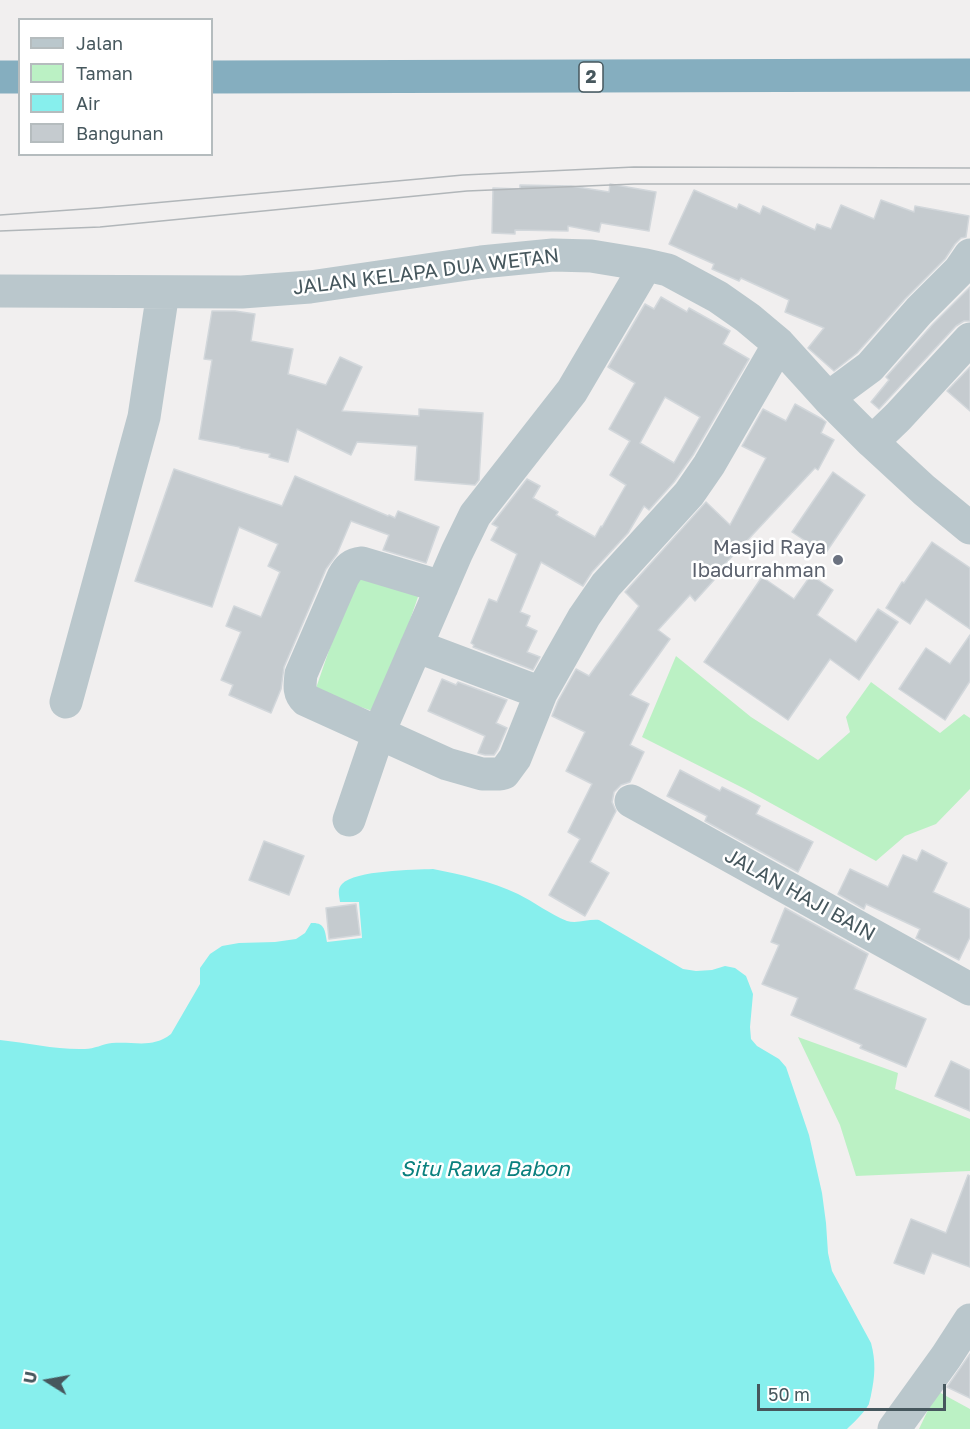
<!DOCTYPE html>
<style>
body{margin:0}
#map{position:relative;width:970px;height:1429px;overflow:hidden;background:#f1efef;font-family:"Golos Text",sans-serif}
canvas{display:block}
.legend{position:absolute;left:18px;top:18px;width:195px;height:138px;box-sizing:border-box;background:#fff;border:2px solid #b5bcbe;margin:0;padding:8px 10px;list-style:none;font-size:18px;color:#46575d}
.legend li{display:flex;align-items:center;gap:12px;height:30px}
.legend b{width:30px;border:2px solid #b5bcbe}
.north{position:absolute;left:18px;top:1351px;width:60px;height:60px;-webkit-text-stroke:4px #fff;paint-order:stroke;rotate:281deg;font-size:16px;font-weight:700;line-height:24px;text-align:center;color:#46575d}
.north::after{content:'';display:block;margin:auto;width:21px;height:27px;background:#46575d;clip-path:polygon(50% 0,100% 100%,50% 72%,0 100%)}
.scale{position:absolute;left:757px;top:1384px;width:189px;height:27px;box-sizing:border-box;border:3px solid #46575d;border-top:0;padding-left:8px;font-size:18px;line-height:21px;white-space:nowrap;color:#46575d;-webkit-text-stroke:4px #fff;paint-order:stroke}
</style>
<div id="map">
<canvas width="970" height="1429"></canvas>
<ul class="legend">
<li><b style="height:8px;background:#bac7cc"></b>Jalan</li>
<li><b style="height:16px;background:#bbf1c4"></b>Taman</li>
<li><b style="height:16px;background:#87efed"></b>Air</li>
<li><b style="height:16px;background:#c5cbcf"></b>Bangunan</li>
</ul>
<div class="north">U</div>
<div class="scale">50 m</div>
</div>
<script>
const ctx = document.querySelector('canvas').getContext('2d');
ctx.lineJoin = 'round';
function fill(path, color) {
  ctx.fillStyle = color;
  ctx.fill(path, 'evenodd');
}
function trace(path, color, width, dash) {
  ctx.strokeStyle = color;
  ctx.lineWidth = width;
  ctx.lineCap = dash ? 'butt' : 'round';
  ctx.setLineDash(dash || []);
  ctx.stroke(path);
}
function write(font, color, halo, rows, align = 'center') {
  ctx.font = font + ' "Golos Text",sans-serif';
  ctx.lineWidth = 5;
  ctx.setLineDash([]);
  ctx.textBaseline = 'middle';
  ctx.strokeStyle = halo;
  ctx.fillStyle = color;
  for (const [text, x, y, turn = 0] of rows) {
    ctx.save();
    ctx.translate(x, y);
    ctx.rotate((+turn || 0) * Math.PI / 180);
    ctx.textAlign = isNaN(turn) ? turn : align;
    if (halo) ctx.strokeText(text, 0, 0);
    ctx.fillText(text, 0, 0);
    ctx.restore();
  }
}
fill(new Path2D(`
 M357 569 420 591 378 713 315 691Z
 M676 656 751 717 818 760 850 732 846 717 871 682 940 733 964 714 970 718V789L936 824 905 836 876 861 745 789 642 737Z
 M798 1037 898 1073 895 1089 970 1119V1171L856 1176 840 1125Z
 M937 1391 970 1409V1429H919Z`), '#bbf1c4');
fill(new Path2D(`
 M433 869C462 875 491 881 518 894 534 902 550 914 567 921 577 924 588 919 599 920L683 969 696 971 712 970 725 966 735 968 746 976 753 994 750 1027 751 1039 757 1046 779 1059 786 1067 809 1135 822 1193 826 1223 828 1253 832 1271 871 1343C876 1361 875 1377 871 1395 871 1396 869 1403 869 1404 864 1413 854 1422 847 1429H0V1040C28 1043 57 1050 85 1049 94 1049 103 1044 112 1043 134 1041 152 1049 171 1034L200 984V968L210 954 222 946 239 943 275 942 296 939 305 933 311 923C325 922 325 931 327 942L362 938 359 902H340C339 895 337 889 342 884 355 870 414 870 433 869Z`), '#87efed');
const building = new Path2D(`
 M610 184 656 192 649 231 601 223 599 232 568 226V231L515 230V234L492 233 493 188 520 189V185L571 186 609 192Z
 M694 190 737 209 739 204 760 214 763 206 815 230 817 224 831 229 841 205 874 219 881 200 914 212 915 206 969 216 966 237 961 238 955 244 945 259 905 299 857 353 834 371 808 348 824 328 785 312 789 300 741 278 739 281 712 269 714 264 669 244Z
 M970 287V321H964L956 326 879 409 871 402 889 380 886 377 933 324Z
 M661 297 687 312 689 308 730 331 723 344 749 359 693 455 674 482 649 510 644 506 628 533 592 572 583 586 541 562 520 612 530 616 526 626 537 631 527 652 540 657 533 670 473 647 474 645 471 643 489 599 497 602 517 554 491 540 498 527 492 524 527 479 540 486 533 498 558 512 556 515 595 537 601 526 602 527 626 485 610 475 630 441 609 429 635 383 608 367 645 304 654 309ZM665 397 700 417 674 463 640 443Z
 M212 311H235L255 314 251 341 293 349 288 374 326 385 340 357 362 367 342 411 419 416V409L483 413 479 480 475 485 415 480 417 446 357 442 351 455 297 429 288 462 269 457 270 454 240 448V447L199 439 212 360 204 359Z
 M970 367V411L947 391Z
 M795 404 822 419 826 422 821 433 834 440 818 470 815 468 712 578 714 580 695 601 690 595 658 630 670 639 630 695 649 704 630 745 644 752 630 782 621 785 614 792 612 802 616 811 590 862 609 873 585 916 549 895 580 839 568 832 592 784 566 771 585 732 552 716 558 701 576 669 589 676 639 606 625 592 706 502 730 525 766 458 742 446 763 409 786 421Z
 M174 469 282 506 295 476 388 516 389 515 395 518 398 511 439 527 426 563 383 550 389 535 351 521 337 554 326 569 284 667 281 689 271 713 229 695 233 685 221 680 241 632 226 626 234 606 261 617 280 572 268 566 278 544 239 527 212 607 135 581Z
 M833 472 865 495 825 554 792 532Z
 M932 542 970 568V629L926 599 910 624 886 608 902 582 904 583Z
 M811 575 833 590 817 615 856 642 878 609 898 622 859 680 830 659 788 720 704 662 762 577 794 599Z
 M970 635V681L945 720 899 689 926 648 950 664Z
 M442 679 456 685 458 682 507 700 496 723 507 728 498 749 494 755H485L478 753 485 736 428 711Z
 M680 770 720 791 722 787 760 806 756 814 813 842 798 872 705 821 707 816 667 796Z
 M264 841 304 856 289 895 249 880Z
 M922 850 947 863 933 892 970 909V937L959 960 916 938 920 929 866 904 864 909 838 894 850 869 888 887 903 855 917 861Z
 M356 904 360 935 329 939 326 908Z
 M785 908 868 954 854 989 926 1019 906 1067 860 1048 862 1045 791 1015 798 998 762 984 779 945 771 942Z
 M951 1061 970 1070V1111L935 1096Z
 M968 1175 970 1176V1267L932 1253 924 1274 894 1263 911 1219 946 1233Z
 M970 1354V1398L947 1387Z`);
fill(building, '#c5cbcf');
trace(building, '#d2d7db', 1.5);
trace(new Path2D(`
 M0 291 242 292 310 287 481 262 553 255 591 256 646 265 668 270 718 297 748 318 779 344 828 398 872 442 924 490 970 528
 M828 398 870 367 919 311 959 271 970 255
 M872 442 898 417 970 339
 M442 587 362 563C352 564 348 568 343 577L301 674C300 684 298 693 306 700L447 764 482 774H500L504 773 515 758 541 693 584 617 606 585 689 494 709 465 779 344
 M416 646 541 693
 M66 702 144 417 163 292
 M631 801 970 989
 M349 820 379 732 457 552 475 515 572 391 646 265
 M894 1429 946 1357 970 1320`), '#bac7cc', 33);
trace(new Path2D(`
 M0 77H20
 M212 77 970 75`), '#85aebf', 33);
trace(new Path2D(`
 M0 215 98 208 463 175 634 167 970 168
 M0 231 100 227 467 191 634 184H970`), '#b1b6b9', 1.5);
for (const [x, y, r, color] of [
 [838,560,6,"#6b7280"]
]) {
  const dot = new Path2D();
  dot.arc(x, y, r, 0, 2 * Math.PI);
  ctx.fillStyle = color;
  ctx.fill(dot);
  trace(dot, '#fff', 2);
}
for (const [x, y, w] of [
 [591,77,24]
]) {
  const box = new Path2D();
  box.roundRect(x - w / 2, y - 15, w, 30, 4.5);
  ctx.fillStyle = '#fff';
  ctx.fill(box);
  trace(box, '#46575d', 1.5);
}
write('bold 18px', '#46575d', null, [
 ["2",591,77]
]);
write('20px', '#46575d', '#fff', [
 ["JALAN KELAPA DUA WETAN",426,272,-7],
 ["JALAN HAJI BAIN",800,895,29]
]);
write('20px', '#5b616d', '#fff', [
 ["Masjid Raya",826,548],
 ["Ibadurrahman",826,571]
], 'right');
write('italic 21px', '#0a807e', '#fff', [
 ["Situ Rawa Babon",485,1169]
]);
</script>
